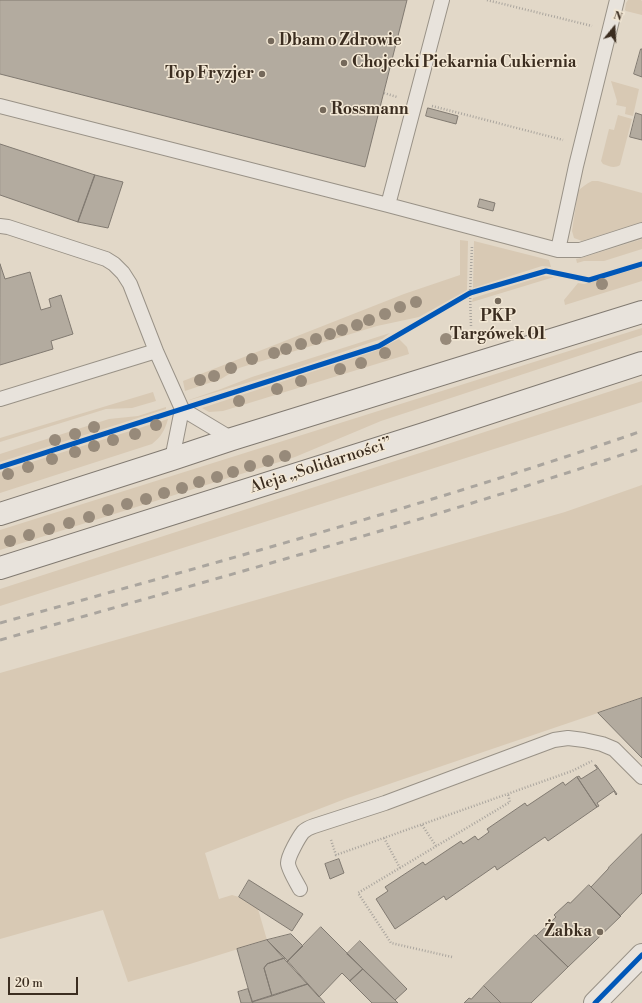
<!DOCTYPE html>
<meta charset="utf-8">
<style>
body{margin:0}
#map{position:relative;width:642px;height:1003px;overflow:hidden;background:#e2d8c8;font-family:"Libre Bodoni",serif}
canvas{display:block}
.north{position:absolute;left:594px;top:8px;width:40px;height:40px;-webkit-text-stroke:3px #f3e8d5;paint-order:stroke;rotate:18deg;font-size:11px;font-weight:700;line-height:16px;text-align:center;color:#3b2d20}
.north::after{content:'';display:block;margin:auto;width:14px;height:18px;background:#3b2d20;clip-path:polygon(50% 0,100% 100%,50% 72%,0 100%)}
.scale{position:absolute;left:8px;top:977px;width:70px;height:18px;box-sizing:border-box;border:2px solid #3b2d20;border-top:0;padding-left:5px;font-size:12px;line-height:14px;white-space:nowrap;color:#3b2d20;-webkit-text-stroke:3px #f3e8d5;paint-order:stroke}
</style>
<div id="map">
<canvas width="642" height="1003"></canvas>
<div class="north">N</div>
<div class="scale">20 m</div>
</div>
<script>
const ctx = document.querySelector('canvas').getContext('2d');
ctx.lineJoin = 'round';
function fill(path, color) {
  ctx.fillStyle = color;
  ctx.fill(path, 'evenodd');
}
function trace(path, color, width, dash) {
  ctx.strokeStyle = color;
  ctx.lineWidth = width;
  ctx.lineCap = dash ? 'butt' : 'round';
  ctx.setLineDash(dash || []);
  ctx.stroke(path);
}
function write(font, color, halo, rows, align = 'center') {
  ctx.font = font + ' "Libre Bodoni",serif';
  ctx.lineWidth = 3;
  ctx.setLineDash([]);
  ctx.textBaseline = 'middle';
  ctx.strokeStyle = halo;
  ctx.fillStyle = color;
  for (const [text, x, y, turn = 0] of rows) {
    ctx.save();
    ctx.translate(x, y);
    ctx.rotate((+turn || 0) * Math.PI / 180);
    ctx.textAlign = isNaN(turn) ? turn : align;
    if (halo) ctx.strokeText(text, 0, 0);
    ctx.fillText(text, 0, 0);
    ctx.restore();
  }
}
fill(new Path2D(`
 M628 0H641L642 1V15L626 11 625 10 626 3Z
 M611 81 639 89 633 116 625 114 626 107 616 105 617 101Z
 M618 115 632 119 620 165C614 169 609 166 603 164L601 161 609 129 614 130Z
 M592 181H598L642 193V222L582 241 574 238 572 231 578 191C582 187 586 184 592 181Z
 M642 239V249L604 261H584L577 263 576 259 581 258Z
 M460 240 468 241 467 290 419 317 377 326 239 368 221 379 185 391 183 381 404 294 460 275Z
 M474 241 549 260 551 267 542 266 473 288Z
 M642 267V281L565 305 564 300 578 283 584 284Z
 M543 276 554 277 472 302 473 298Z
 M642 328V335L381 421 295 457 0 550V530Z
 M390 333 382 339 372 342 296 368 190 400H189L221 389 252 377Z
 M399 339 407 347 409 354 223 411 209 412 202 408 375 351Z
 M642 381V402L0 606V589Z
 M153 392 156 401 132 408 106 409 0 442V438Z
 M166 407V409L0 462V454L109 419 138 416Z
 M168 419C165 430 161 437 152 444L0 493V472Z
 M642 485V698L345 799 205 853 219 899 232 895 239 897 258 909 267 940 190 964 128 982 103 910 0 939V673L565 512Z`), '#d8c9b4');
const building = new Path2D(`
 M0 0H407L365 167 0 74Z
 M641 49H642V77L634 74Z
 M428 108 458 116 456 124 426 116Z
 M636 113 642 115V140L630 137Z
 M0 144 95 175 78 222 0 195Z
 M95 175 123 182 108 228 78 222Z
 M480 199 495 203 493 211 478 207Z
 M0 264 5 279 30 272 41 310 51 307 49 299 61 295 73 334 51 341 53 349 0 365Z
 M642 698V758L598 713Z
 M595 765H596L617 794 616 795 614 791 597 803 599 806 597 807 577 777 579 776 581 779 597 769Z
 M577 777 597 807 548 841 545 837 497 870 495 866 446 900 444 896 395 929 376 899 388 891 385 887 423 862 425 865 461 841 463 844 475 836 478 840 489 832 487 829 525 803 527 806 563 782 565 785Z
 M642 834V893L620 916 591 887 608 869 609 867Z
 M339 859 344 873 330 879 325 864Z
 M249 880 303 914 292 931 239 897Z
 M589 885 621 916 568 967 536 936 556 917 554 915 568 902 570 903Z
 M321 927 363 969 350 981 342 973 319 997 287 962Z
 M291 934 303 946 287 962 267 940Z
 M535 935 568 967 531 1003H501L484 986Z
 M267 940 285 958 267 964 264 968 272 996 252 1002 237 949Z
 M360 941 407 989 395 1000 347 954Z
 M285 958 308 984 272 996 264 968 267 964Z
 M363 969 395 1000 398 1003H372L350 981Z
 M308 984 325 1003H253L252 1002Z
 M484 986 501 1003H464L469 998 471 999Z
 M248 989 253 1003H241L238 992Z`);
fill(building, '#b3ab9f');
trace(building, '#817a71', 1);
const service = new Path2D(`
 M0 106 388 205 558 250H580L642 230
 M388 205 442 0
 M0 226 8 227 106 259 114 264 123 273 130 284 156 351
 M558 250 576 166 617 0
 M0 399 156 351 182 409 232 439
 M172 459 182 409
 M300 889C297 883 288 869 288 863 288 856 299 837 303 832 306 829 311 827 314 826L385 803 554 740 568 738 584 740 602 744 614 749 642 777`);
const tertiary = new Path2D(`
 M595 1003 642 955`);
const secondary = new Path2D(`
 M0 514 172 459 232 439 642 312
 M0 568 424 434 642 363`);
trace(service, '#999287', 16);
trace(tertiary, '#999287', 24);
trace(secondary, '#817a71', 24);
trace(new Path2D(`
 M487 0 592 26
 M384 93 397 97
 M432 106 563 140
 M471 326 470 293 472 246
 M422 825 436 846
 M384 838 400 868
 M331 840 336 855 572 771 592 761
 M452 957 391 943 358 893 510 802 508 794`), '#aaa59e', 2.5, [1, 2]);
trace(service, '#e8e3dc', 14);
trace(tertiary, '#e8e3dc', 22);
trace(secondary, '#e8e3dc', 22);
trace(new Path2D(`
 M0 623C215 563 431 504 642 431
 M0 640C215 579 430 520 642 448`), '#aaa59e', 3, [7, 7]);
trace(new Path2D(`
 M0 467 379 346 470 293 546 271 589 280 642 264
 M595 1003 642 955`), '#0057b8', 5);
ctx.fillStyle = '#978a7a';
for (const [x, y] of [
 [602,284],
 [416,302],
 [400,307],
 [385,314],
 [369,320],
 [357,325],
 [342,330],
 [330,334],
 [316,339],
 [446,339],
 [301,344],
 [286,349],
 [274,353],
 [385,353],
 [252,359],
 [361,363],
 [231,368],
 [340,369],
 [214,376],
 [200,380],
 [301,381],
 [277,389],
 [239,401],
 [156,425],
 [94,427],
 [75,434],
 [135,434],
 [55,440],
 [113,440],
 [94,446],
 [75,452],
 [285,456],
 [52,459],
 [268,461],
 [250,466],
 [28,467],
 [233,472],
 [8,474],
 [217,477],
 [199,482],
 [182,488],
 [164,493],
 [146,499],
 [127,504],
 [108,510],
 [89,517],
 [69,523],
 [49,529],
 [29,535],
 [10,541]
]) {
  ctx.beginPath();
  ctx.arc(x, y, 6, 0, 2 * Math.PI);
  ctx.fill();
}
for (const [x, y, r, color] of [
 [271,41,4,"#75695b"],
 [344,63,4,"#75695b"],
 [262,74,4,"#75695b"],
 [323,110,4,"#75695b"],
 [498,301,4,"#75695b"],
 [600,932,4,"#75695b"]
]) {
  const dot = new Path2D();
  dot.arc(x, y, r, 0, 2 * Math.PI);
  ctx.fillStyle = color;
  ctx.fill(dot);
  trace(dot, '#f3e8d5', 1.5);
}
write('bold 16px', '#3b2d20', '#f3e8d5', [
 ["Dbam o Zdrowie",279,41],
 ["Chojecki Piekarnia Cukiernia",352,63],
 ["Top Fryzjer",254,74,"right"],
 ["Rossmann",331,110],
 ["PKP",498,317,"center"],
 ["Targówek 01",498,335,"center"],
 ["Żabka",592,932,"right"]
], 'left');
write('16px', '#3b2d20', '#f3e8d5', [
 ["Aleja „Solidarności”",321,466,-18]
]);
</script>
